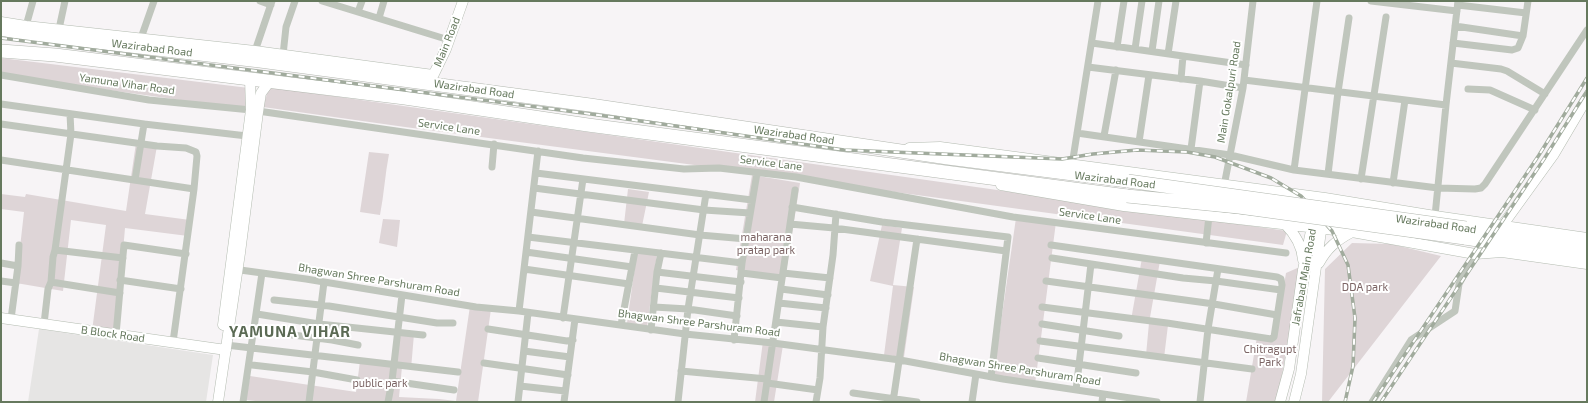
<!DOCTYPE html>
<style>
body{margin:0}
#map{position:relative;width:1588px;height:403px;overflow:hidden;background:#f7f4f6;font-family:"Exo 2",sans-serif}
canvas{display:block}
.frame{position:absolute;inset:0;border:2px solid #66795e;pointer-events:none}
</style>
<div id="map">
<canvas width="1588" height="403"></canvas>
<div class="frame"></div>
</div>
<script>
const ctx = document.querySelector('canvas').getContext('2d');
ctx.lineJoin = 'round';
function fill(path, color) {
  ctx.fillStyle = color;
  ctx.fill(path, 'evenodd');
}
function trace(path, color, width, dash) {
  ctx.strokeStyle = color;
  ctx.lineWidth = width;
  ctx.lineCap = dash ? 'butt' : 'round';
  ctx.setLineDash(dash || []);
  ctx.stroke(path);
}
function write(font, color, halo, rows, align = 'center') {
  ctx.font = font + ' "Exo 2",sans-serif';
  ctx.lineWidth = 4;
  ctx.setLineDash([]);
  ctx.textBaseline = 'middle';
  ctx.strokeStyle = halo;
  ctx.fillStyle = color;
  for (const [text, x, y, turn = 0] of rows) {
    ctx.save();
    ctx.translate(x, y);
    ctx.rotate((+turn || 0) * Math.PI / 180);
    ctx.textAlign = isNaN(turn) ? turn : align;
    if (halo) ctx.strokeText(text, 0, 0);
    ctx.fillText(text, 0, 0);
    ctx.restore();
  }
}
fill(new Path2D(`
 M39 329 213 355 206 402H28Z`), '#e6e5e4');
fill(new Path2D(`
 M1 58 249 88 245 109 1 75Z
 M269 87 1287 231 1283 245 763 174 405 127 263 107Z
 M136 143 157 146 145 214 190 220 188 236 125 228 116 334 92 331 106 225 71 220 63 291 16 283 24 212 1 209V194L25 197 26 194 126 211Z
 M369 152 389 154C385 174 384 195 380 215L360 212Z
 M752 175 800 183 785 279 736 270Z
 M628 189 649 192 642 226 624 224Z
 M1016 218 1056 222 1035 384 993 378Z
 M383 219 400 220 397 247 379 243Z
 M882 225 902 228 893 285 914 287 904 357 884 355 893 286 870 281Z
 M1352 243 1391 244 1441 256 1328 402H1322L1325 269Z
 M637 252 657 254 647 327 627 323Z
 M1142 258 1160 261 1149 323 1168 325 1164 358 1146 355 1149 323 1131 320Z
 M1302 266 1277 402H1246L1257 337 1275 340 1286 273Z
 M470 306 491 309 478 402H265L246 400 250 376 356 392 360 361 395 365 401 332 414 334 411 369 402 367 399 397 439 399 456 401Z
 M763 341 783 345 774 402H755Z`), '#ded5d7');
const secondary = new Path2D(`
 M1 22 26 26 255 51 433 75
 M431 80 446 49 463 1
 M909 148 940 147 1325 198 1435 216 1587 238
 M1001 185 1124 206 1352 232 1475 254 1502 252 1587 264
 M1285 224C1295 234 1302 245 1303 260
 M1502 226 1554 154 1587 98
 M1319 263C1327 248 1337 240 1352 232
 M1 318 226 350
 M223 325 251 110 250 79
 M218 402 240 253 258 112 261 93 270 81
 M1280 402 1289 369 1303 270 1313 221
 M1294 402 1301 374 1322 224`);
const highway = new Path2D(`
 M1 29 27 34 260 61 590 105 948 158 1128 181
 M1 51 55 55 405 98 588 125 1127 196
 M1466 228 1587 247
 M1465 238 1587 257`);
trace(secondary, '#b3bbb0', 11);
trace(highway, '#b2b7af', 14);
trace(new Path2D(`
 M260 1 271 5
 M322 1 449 40
 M1371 1 1457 11
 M1458 5 1526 13
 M358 12 362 1
 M379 18 384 1
 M26 26 33 1
 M1455 26 1523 36
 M59 29 65 1
 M141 38 154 1
 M1092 43 1246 65
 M1453 43 1512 50 1518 48 1523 36 1528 1
 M1117 47 1124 1
 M1135 49 1142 1
 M1152 51 1159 1
 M254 54 272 1
 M1168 54 1176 1
 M283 55 286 27 295 1
 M1451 63 1501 69 1507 71 1545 94
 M1088 67 1200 81 1243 88
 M1 75 149 100 251 110 583 158 684 169 719 168 796 177 1013 217 1286 253
 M1181 79 1183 56
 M1244 80 1446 105
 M1468 89 1490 90 1535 110
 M1 104 144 124 247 136
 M1 124 157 146 186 148 196 152 197 156 194 189 173 342
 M1077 133 1230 155 1294 170 1438 188 1475 189 1481 188 1485 184 1587 30
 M1104 136 1116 70
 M1139 142 1149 75
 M1191 149 1200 81
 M1 160 194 189
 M1072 165 1098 1
 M492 167 494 144
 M1294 170 1317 1
 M536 173 752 200
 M1328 174 1338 92 1349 18
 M1361 179 1386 17
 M135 180 144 124
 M1393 183 1405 100
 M1224 186 1243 88 1253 1
 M534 188 704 210 750 213
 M792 207 882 222 1008 237 991 377
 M531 212 700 235 746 239
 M1435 216 1446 105 1458 1
 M790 224 834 228 1006 251
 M528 237 742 263
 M1206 243 1209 216
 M55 250 123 258
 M526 252 632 267
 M1052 258 1183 278 1216 281 1281 290
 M1 263 18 266
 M233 269 306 279 476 307 519 311 685 334 773 343 900 360 1003 379 1157 402
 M524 269 629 284
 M657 272 741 282
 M742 273 782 278
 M783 273 830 278
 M120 280 181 289
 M1 281 16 283
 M1046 281 1214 304 1277 315
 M51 282 120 293
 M656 288 739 298
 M781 289 828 295
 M402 295 392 381 454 390
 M274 300 329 306 437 323H453
 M779 303 826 308
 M654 307 688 309 737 316
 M1042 307 1167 323 1271 339 1274 337 1282 285 1281 279 1277 277 1051 245
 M519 311 538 151
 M257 314 319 324 423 335
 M563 318 583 179
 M11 319 18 266 19 245
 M776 322 823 327
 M44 324 48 289 51 282 53 257 55 250 71 134 70 114
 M1042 324 1119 336
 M621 325 635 251
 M488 329 567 341 573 340
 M254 330 332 340 358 345
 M651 330 657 272 661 253
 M116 334C119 304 121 275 124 245L186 254
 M734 340 742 263 757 173
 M1040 341 1252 369
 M226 345 458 372
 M524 351 570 357
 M1038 358 1136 373
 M484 363 568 375
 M252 365 313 372 357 380
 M681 371 767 379
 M767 383 818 390
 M520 386 565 391
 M1076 390 1091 264
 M853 393 917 402
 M243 402 262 273
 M309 402 324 282
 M388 402 392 381
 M518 402 528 313
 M564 402 575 319
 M678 402 688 309 706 194
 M764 402 795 190
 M816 402 820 378 823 327 833 255 836 214
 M893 402 917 239
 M972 402 976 374
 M1102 402 1103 394
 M1200 402 1208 329 1218 269
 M1372 402 1411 340 1455 311 1459 284 1475 254`), '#c0c6bd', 7);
trace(secondary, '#fff', 10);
trace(highway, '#fff', 13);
const rail = new Path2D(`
 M1 38 591 114 844 150 1062 159 1093 154 1137 150 1187 152 1215 157 1271 178 1301 196 1332 231 1348 265 1355 318 1353 366 1345 402
 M1373 402 1539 155 1587 78
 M1381 402 1544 159 1587 91`);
trace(rail, '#a1ab9d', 3.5);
trace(rail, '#fff', 2, [6]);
const highwayBridge = new Path2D(`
 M1128 181 1466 228
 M1127 196 1239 207 1465 238`);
trace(highwayBridge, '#b2b7af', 14, []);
trace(highwayBridge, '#fff', 13);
write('11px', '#66795e', '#fff', [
 ["Main Road",447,42,-68],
 ["Wazirabad Road",152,48,7],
 ["Yamuna Vihar Road",127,84,8],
 ["Wazirabad Road",474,89,8],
 ["Main Gokalpuri Road",1229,92,-81],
 ["Service Lane",449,127,8],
 ["Wazirabad Road",794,135,8],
 ["Service Lane",771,163,7],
 ["Wazirabad Road",1115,180,7],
 ["Service Lane",1090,216,8],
 ["Wazirabad Road",1436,224,8],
 ["Jafrabad Main Road",1304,277,-80],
 ["Bhagwan Shree Parshuram Road",379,280,9],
 ["Bhagwan Shree Parshuram Road",699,323,7],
 ["B Block Road",113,334,8],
 ["Bhagwan Shree Parshuram Road",1020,369,9]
]);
write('11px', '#7c6565', '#fff', [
 ["maharana",766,237],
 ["pratap park",766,250],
 ["DDA park",1365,287],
 ["Chitragupt",1270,349],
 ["Park",1270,362],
 ["public park",380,383]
]);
ctx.letterSpacing = '1px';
write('bold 15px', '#5b6a54', '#fff', [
 ["YAMUNA VIHAR",290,332]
]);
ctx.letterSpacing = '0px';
</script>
